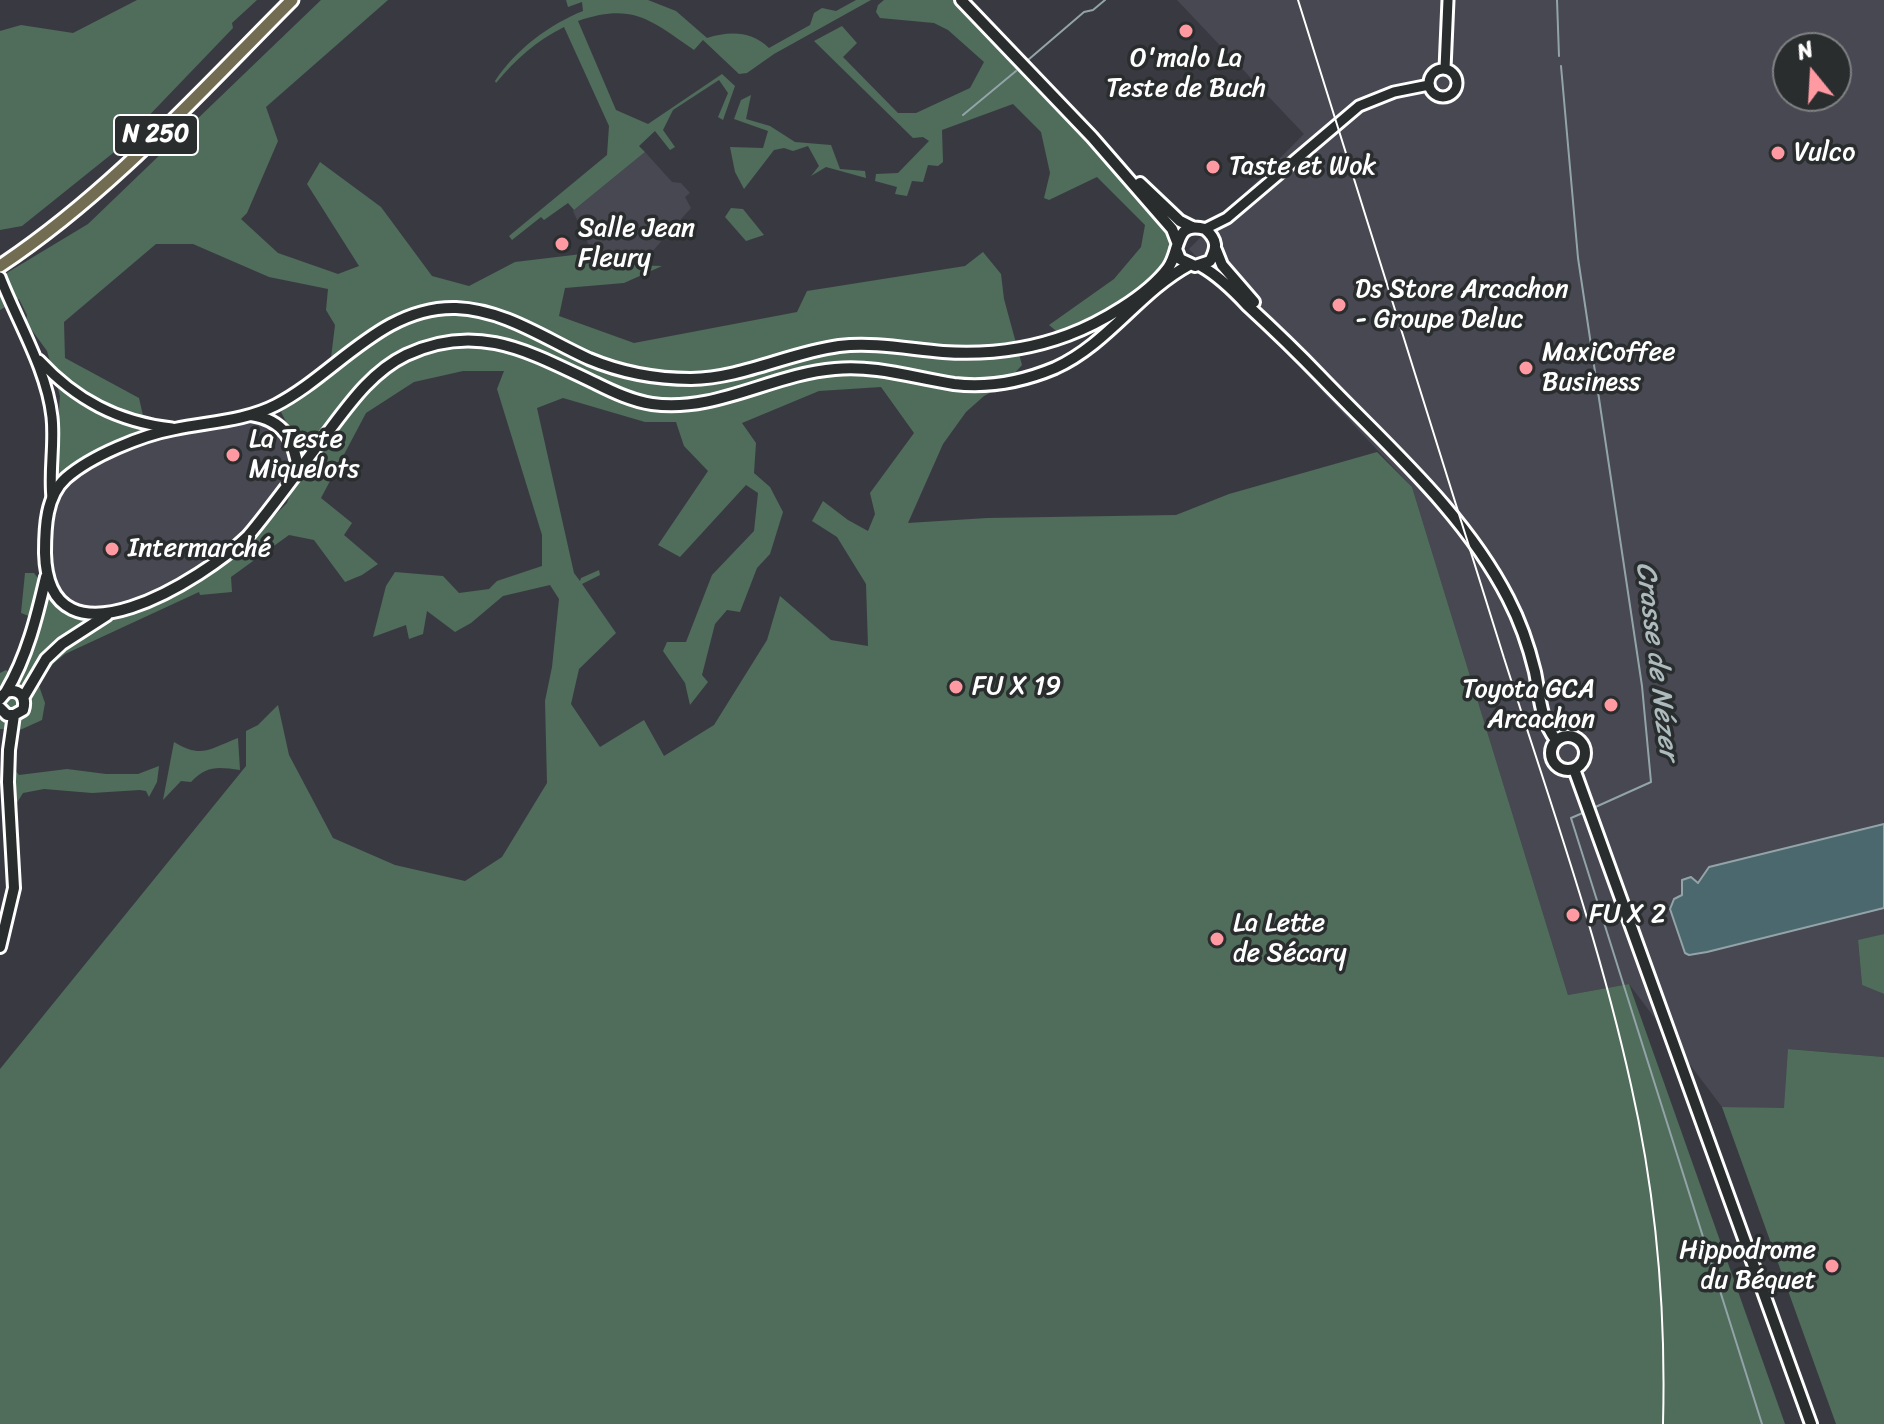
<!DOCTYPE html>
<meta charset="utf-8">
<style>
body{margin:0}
#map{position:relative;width:1884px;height:1424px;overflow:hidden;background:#393a41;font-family:Sriracha,sans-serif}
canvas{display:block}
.north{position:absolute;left:1772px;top:32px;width:80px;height:80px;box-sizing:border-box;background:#2a2d2e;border:2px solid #7f8182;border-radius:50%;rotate:342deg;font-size:22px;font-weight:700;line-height:32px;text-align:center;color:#fff}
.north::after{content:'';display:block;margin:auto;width:28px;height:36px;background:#ff9aa2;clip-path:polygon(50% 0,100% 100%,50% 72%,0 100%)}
</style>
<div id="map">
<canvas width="1884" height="1424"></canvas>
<div class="north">N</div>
</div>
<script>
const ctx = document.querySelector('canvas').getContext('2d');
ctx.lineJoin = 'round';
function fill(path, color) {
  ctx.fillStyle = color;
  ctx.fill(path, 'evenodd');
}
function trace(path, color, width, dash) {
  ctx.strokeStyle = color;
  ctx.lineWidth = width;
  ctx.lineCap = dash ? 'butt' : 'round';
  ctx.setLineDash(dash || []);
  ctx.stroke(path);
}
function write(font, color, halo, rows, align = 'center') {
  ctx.font = font + ' Sriracha,sans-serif';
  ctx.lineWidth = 7;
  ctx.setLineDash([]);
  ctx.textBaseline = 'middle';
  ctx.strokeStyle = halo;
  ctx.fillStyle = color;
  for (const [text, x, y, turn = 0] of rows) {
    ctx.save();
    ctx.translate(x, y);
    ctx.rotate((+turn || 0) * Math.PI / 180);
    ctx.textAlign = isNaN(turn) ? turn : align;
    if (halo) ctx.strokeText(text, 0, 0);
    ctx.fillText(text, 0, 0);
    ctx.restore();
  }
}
fill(new Path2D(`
 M1177 0H1884V934L1858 941 1862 985 1884 994V1057L1789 1049 1785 1109 1722 1107 1629 984 1568 995 1412 487 1189 249 1304 134ZM1788 48H1836V96H1788Z
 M645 152 672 182 681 183 690 193 685 197 691 208 650 254 636 256 625 263H597L573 211Z
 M252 421H260L278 430 288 447 292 464 286 481 239 538 207 563 162 590 124 606 110 609 85 608 66 600 54 583 50 567 49 538 52 512 65 484 98 462 134 446 163 437Z`), '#474852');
fill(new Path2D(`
 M137 0H257L232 23 233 28 113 153 22 226 0 230V31L21 25 73 33Z
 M321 0H388L266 107 278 141 247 213 241 219 278 253 338 274 359 266 307 184 320 162 381 207 432 276 469 286 515 262 590 253 596 264 662 266 624 283 565 288 559 316 634 343 797 312 807 291 965 266 983 252 1001 274 1004 299 1022 365 1003 386 984 396 966 412 943 444 908 523 987 518 1176 515 1229 494 1377 452 1412 487 1568 995 1629 984 1785 1424H0V1069L246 766V731L258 725 278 705 289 755 333 838 395 865 465 881 502 857 547 783 545 701 552 667 559 599 550 585 503 596 471 623 455 632 427 611 423 634 409 639 406 625 373 637 386 586 395 572 443 576 459 593 489 589 497 581 542 566V535L497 389 504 371H463L414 382 366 413 321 498 352 523 344 535 378 564 362 575 345 582 314 540 289 535 231 577 232 592 200 595 199 592 65 654 54 663 38 683 45 703 42 720 20 730 0 729V673L6 670 16 677 39 620 21 613 25 573H34L59 606 86 618 87 632 122 615 137 612 176 595 204 580 241 549 287 503 303 454 281 412 331 358 335 325 326 310 328 289 269 277 193 244H156L64 322 65 358 139 398 147 433 54 476 60 396 47 351 26 322 27 315 19 299 0 310V277L88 224ZM881 387 914 433 870 493 875 514 868 531 848 520 823 501 812 521 837 537 866 584 868 646 831 640 780 596 767 640 714 725 664 756 644 720 600 747 571 704 579 669 616 633 582 584 600 575 599 570 581 578 580 581 574 573 537 408 563 398 645 422H676L684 446 708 471 658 545 680 557 746 485 758 493 754 531 712 575 686 642H667L663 651 685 683 690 705 708 682 702 675 715 624 727 610 740 612 757 568 770 554 783 512 770 487 754 473 756 443 742 423 819 391Z
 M566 0H648L676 11 707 38C730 31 751 31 769 48L810 25 814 13 822 8 836 11 856 0H871L774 54 747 73 739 74 703 40 694 50C651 21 634 2 578 21L616 110 648 124 722 74 735 86 723 120 718 117 728 93 719 80 673 110 663 130 675 147 670 150 655 131 639 146 645 152 574 210 568 203 544 220 541 217 512 240 509 236 607 155 609 126 564 27C536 41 516 59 496 83L495 81C515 50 550 24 583 11L582 2 568 7Z
 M884 0H954L1025 72V77L1091 142 1169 232C1171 236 1173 240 1173 244 1174 280 1089 321 1061 335L1049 325 1114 279 1141 247 1145 225 1097 177 1049 200 1044 198 1050 173 1041 132 1013 104 942 130 943 162 938 166 928 165 923 182 912 181 907 196 895 194 897 187 875 181 876 174 898 173 929 141 923 137 913 138 814 41 842 26 857 43 843 57 898 113H916L970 88 984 62 948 30 934 23 880 18 876 12 878 5Z
 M751 95 746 119 770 126 795 142 831 145 840 169 865 171 866 178 826 167 811 176 819 166 808 146 793 151 784 148 774 150 744 189 735 172 730 147 763 148 768 131 734 119 741 100Z
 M731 208 743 209 764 235 746 241 725 217Z
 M238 738 240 770C218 767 207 765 191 782L181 781 163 800 174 742C202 759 209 749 238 738Z
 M159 766 157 782 149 797 146 791 140 790 92 793 44 789 23 793 15 806 14 769 19 775 67 769 106 774H138Z
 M1884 934V994L1862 985 1858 940Z
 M1788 1049 1884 1057V1424H1836L1722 1107 1784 1108Z`), '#506c5b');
const water = new Path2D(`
 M1884 824V908L1707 952 1689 955 1685 953 1670 909 1674 899 1682 895V880L1691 877 1698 883 1709 867Z`);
fill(water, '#4b686e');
trace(water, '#93a4a8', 2);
trace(new Path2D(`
 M1557 0 1559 56
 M1028 60 1084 12 1093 10 1105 0
 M1561 66 1578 258 1642 686 1651 782 1591 809
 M963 115 1016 71
 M1585 812 1571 818 1762 1424`), '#93a4a8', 2);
const tertiary = new Path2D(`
 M1445 69 1448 0
 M1429 83a14 14 0 1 1 28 0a14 14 0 1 1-28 0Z
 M1205 229 1227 218 1359 106 1394 92 1429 85
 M0 277C17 321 47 370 52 417 55 444 49 471 52 498
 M39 360C76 400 118 422 172 428`);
const secondary = new Path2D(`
 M961 0 1092 137 1172 229 1177 242
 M1140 183 1180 221 1192 227
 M1176 249 1180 259 1195 266 1210 261C1217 248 1218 240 1205 229 1173 220 1181 251 1168 268 1147 296 1100 323 1068 335 1028 350 986 355 943 352 908 349 874 342 839 346 788 353 743 378 691 379 657 379 620 372 589 359 545 339 505 310 456 308 382 306 336 374 276 405 245 421 208 422 175 429 142 435 91 456 66 478 46 496 45 527 45 553 48 678 205 578 248 536 274 505 297 472 322 440 346 409 369 373 406 355 478 321 531 353 595 383 613 392 632 401 652 404 716 413 772 374 835 369 876 365 914 378 954 384 988 388 1024 381 1055 368 1108 344 1139 292 1189 265
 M1216 250 1222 265 1254 302
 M1201 266C1219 276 1233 290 1247 305 1272 328 1297 352 1321 377 1387 446 1464 512 1508 598 1520 621 1529 647 1535 672 1540 697 1540 719 1556 740
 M251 415C284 420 295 441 298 471
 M6 692C27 657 37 616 46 577
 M23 698 46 659 62 644 107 615
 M0 699 6 692C19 688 27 697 23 710L14 715H7L0 708
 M1551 753a17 17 0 1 1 34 0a17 17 0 1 1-34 0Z
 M1574 769 1811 1424
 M0 947 14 888 8 782 9 750 14 715`);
const primary = new Path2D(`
 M0 266C110 193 199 93 292 0`);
trace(tertiary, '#fff', 15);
trace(secondary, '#fff', 16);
trace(primary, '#fff', 17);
trace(tertiary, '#2a2d2e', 9);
trace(secondary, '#2a2d2e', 10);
trace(primary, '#726c52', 11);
trace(new Path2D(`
 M1298 0C1366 220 1435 439 1504 658 1549 799 1599 940 1631 1085 1656 1195 1666 1311 1663 1424`), '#fff', 2);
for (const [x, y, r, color] of [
 [1186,31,8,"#ff9aa2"],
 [1778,153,8,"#ff9aa2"],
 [1213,167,8,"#ff9aa2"],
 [562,244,8,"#ff9aa2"],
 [1339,305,8,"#ff9aa2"],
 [1526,368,8,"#ff9aa2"],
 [233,455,8,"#ff9aa2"],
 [112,549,8,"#ff9aa2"],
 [956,687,8,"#ff9aa2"],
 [1611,705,8,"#ff9aa2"],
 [1573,915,8,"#ff9aa2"],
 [1217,939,8,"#ff9aa2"],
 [1832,1266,8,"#ff9aa2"]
]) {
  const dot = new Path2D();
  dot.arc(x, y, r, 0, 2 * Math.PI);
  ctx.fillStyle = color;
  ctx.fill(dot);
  trace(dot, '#2a2d2e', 3);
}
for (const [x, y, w] of [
 [156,135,84]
]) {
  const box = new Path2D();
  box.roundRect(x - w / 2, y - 20, w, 40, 6);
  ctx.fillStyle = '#2a2d2e';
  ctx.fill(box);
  trace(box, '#fff', 2);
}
write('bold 24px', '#fff', null, [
 ["N 250",156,135]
]);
write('26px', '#fff', '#2a2d2e', [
 ["O'malo La",1186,59,"center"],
 ["Teste de Buch",1186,89,"center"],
 ["Vulco",1794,153],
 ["Taste et Wok",1229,167],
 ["Salle Jean",578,229],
 ["Fleury",578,259],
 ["Ds Store Arcachon",1355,290],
 ["- Groupe Deluc",1355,320],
 ["MaxiCoffee",1542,353],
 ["Business",1542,383],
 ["La Teste",249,440],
 ["Miquelots",249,470],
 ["Intermarché",128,549],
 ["FU X 19",972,687],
 ["Toyota GCA",1595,690,"right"],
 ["Arcachon",1595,720,"right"],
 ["FU X 2",1589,915],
 ["La Lette",1233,924],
 ["de Sécary",1233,954],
 ["Hippodrome",1816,1251,"right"],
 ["du Béquet",1816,1281,"right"]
], 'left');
write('italic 28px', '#aebbbe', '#2a2d2e', [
 ["Crasse de Nézer",1656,661,83]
]);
</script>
